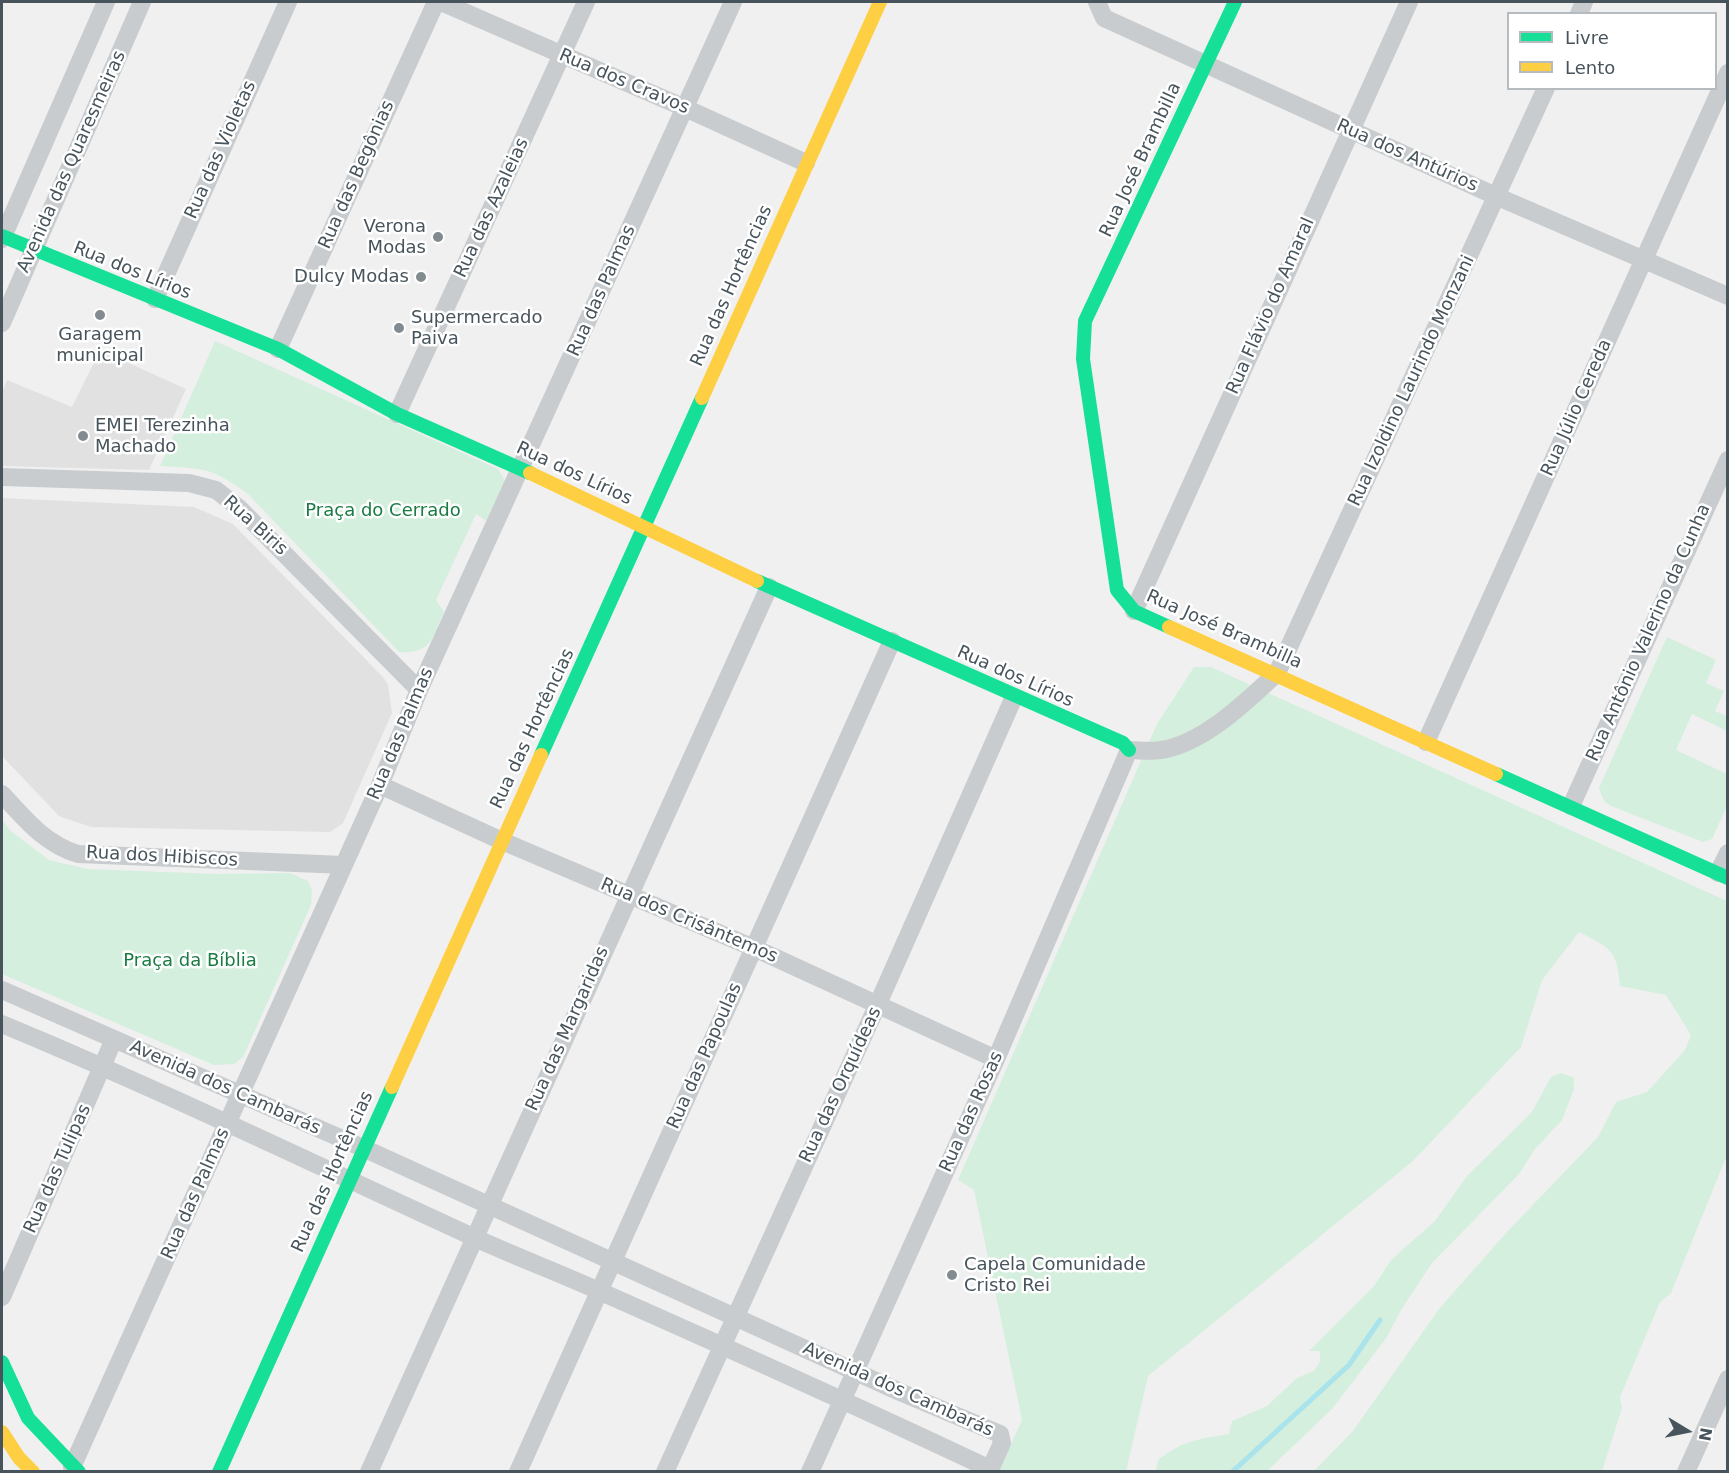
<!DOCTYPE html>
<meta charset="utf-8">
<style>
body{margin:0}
#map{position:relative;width:1729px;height:1473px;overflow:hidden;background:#f0f0f0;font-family:"DejaVu Sans",sans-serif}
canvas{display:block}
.frame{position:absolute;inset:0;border:3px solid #47545c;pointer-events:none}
.legend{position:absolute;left:1507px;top:12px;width:210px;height:78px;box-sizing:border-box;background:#fff;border:2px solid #b5bbbe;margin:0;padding:8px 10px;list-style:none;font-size:18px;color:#47545c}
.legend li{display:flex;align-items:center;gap:12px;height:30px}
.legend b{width:30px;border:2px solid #b5bbbe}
.north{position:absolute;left:1657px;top:1401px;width:60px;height:60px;-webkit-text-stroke:4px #fff;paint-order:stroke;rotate:100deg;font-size:16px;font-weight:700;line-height:24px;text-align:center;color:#47545c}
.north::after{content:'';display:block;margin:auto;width:21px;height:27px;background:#47545c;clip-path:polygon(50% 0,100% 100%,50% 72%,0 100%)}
</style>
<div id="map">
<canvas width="1729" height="1473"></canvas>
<div class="frame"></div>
<ul class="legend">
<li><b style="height:8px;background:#16e098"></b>Livre</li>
<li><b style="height:8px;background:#ffcf43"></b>Lento</li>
</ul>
<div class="north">N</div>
</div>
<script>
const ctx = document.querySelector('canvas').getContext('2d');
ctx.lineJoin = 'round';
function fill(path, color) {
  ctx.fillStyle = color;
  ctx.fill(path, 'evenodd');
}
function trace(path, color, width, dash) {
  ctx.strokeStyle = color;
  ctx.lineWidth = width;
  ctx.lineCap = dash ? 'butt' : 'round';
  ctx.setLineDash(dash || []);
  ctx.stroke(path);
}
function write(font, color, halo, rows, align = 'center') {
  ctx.font = font + ' "DejaVu Sans",sans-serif';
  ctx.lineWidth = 5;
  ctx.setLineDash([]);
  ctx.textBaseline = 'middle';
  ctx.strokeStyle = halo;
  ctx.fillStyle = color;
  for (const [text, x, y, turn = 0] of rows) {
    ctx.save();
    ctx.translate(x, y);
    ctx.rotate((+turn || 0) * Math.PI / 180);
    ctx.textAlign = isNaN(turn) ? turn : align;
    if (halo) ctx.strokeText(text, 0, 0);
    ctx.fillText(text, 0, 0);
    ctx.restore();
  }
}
fill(new Path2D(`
 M100 350 186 389 149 470 2 466V393L7 380 72 407Z
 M2 498 194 507 233 524 383 677 388 685 392 713 343 823 330 832 91 827 59 816 2 756Z`), '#e2e1e2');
fill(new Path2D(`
 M215 341 498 469 505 481 486 521 476 514 436 600 444 612C432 638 432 654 399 652L248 494C211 467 205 469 160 466Z
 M1667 637 1716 660 1706 683 1724 691 1715 711 1727 716V731L1692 714 1676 750 1727 774V806L1712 839 1703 842 1611 806 1604 801 1599 788Z
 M1194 667H1211L1727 901V1155L1671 1293 1660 1302 1620 1397 1622 1408 1602 1471H1314L1353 1431 1439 1309 1505 1234 1598 1137 1616 1102 1647 1092 1685 1050 1691 1035 1666 995 1620 986C1617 949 1610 948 1579 932L1542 980 1521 1047 1413 1161 1148 1376 1126 1471H999L1022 1420 974 1190 958 1180 1157 724Z
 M2 820 11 831 49 860 87 869 217 874 290 873 308 881 312 890 311 905 243 1057 234 1064 214 1065 2 974Z
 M1561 1073 1574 1078V1089L1562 1120 1535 1149 1519 1174 1432 1263 1401 1310 1387 1337 1332 1409 1267 1471H1156L1158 1460C1184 1440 1198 1439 1229 1434L1232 1421 1267 1406 1297 1378 1315 1370 1320 1361V1351H1309L1374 1286 1391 1260 1435 1221 1467 1176 1532 1112 1551 1077Z`), '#d4efdd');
trace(new Path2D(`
 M1232 1472 1349 1365 1380 1320`), '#a9e3ec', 5);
trace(new Path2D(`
 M441 2 685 108 806 163
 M1097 2 1104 18 1498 197 1728 296
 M1579 14 1584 2
 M2 239 106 2
 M155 299 288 2
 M2 323 142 2
 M278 349 436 2
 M397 414 586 2
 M2 477 189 483 216 490 239 508 419 690
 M1134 611 1409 2
 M1426 742 1728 73
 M380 785 502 841 754 948 996 1059
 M2 794C25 819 45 844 78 854L344 865
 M1571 806 1728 460
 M1718 873 1728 853
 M2 990 363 1148 900 1392 1000 1434 1002 1443 989 1472
 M2 1024C161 1090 316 1165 473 1237 514 1256 557 1272 599 1291 730 1349 861 1408 990 1469
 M2 1297 114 1039
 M72 1467 380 785 419 690 733 2
 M369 1472 769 587
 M518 1472 892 641
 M665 1472 877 1006 1014 697
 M810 1472 996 1059 1129 750C1139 750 1151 752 1161 750 1203 744 1247 701 1277 673L1546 88
 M1686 1472 1728 1379`), '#c9ccce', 18);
trace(new Path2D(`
 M2 236 278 349 397 414 530 473
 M757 581 1123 743 1129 750
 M1169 627 1134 611 1117 590 1083 359 1085 321 1235 2
 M541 755 702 398
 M1496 774 1728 878
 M2 1362 28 1418 79 1472
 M219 1472 392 1087`), '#16e098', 14);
trace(new Path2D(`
 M702 398 880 2
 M530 473 757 581
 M1169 627 1496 774
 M392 1087 541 755
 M2 1432 19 1458 33 1472`), '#ffcf43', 14);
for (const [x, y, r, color] of [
 [438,237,6,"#828b90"],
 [421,277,6,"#828b90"],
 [100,315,6,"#828b90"],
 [399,328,6,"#828b90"],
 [83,436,6,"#828b90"],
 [952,1275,6,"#828b90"]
]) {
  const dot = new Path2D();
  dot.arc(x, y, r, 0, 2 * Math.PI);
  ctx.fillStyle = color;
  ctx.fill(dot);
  trace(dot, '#fff', 2);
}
write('18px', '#47545c', '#fff', [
 ["Rua dos Cravos",624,82,23],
 ["Rua das Violetas",221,150,-66],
 ["Rua dos Antúrios",1407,156,24],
 ["Rua José Brambilla",1141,160,-65],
 ["Avenida das Quaresmeiras",72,162,-66],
 ["Rua das Begônias",357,175,-66],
 ["Rua das Azaleias",492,208,-65],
 ["Rua dos Lírios",132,271,22],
 ["Rua das Hortências",732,286,-66],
 ["Rua das Palmas",602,291,-66],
 ["Rua Flávio do Amaral",1271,306,-66],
 ["Rua Izoldino Laurindo Monzani",1412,381,-65],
 ["Rua Júlio Cereda",1577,408,-66],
 ["Rua dos Lírios",574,474,25],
 ["Rua Biris",255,526,42],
 ["Rua José Brambilla",1224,630,24],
 ["Rua Antônio Valerino da Cunha",1649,633,-66],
 ["Rua dos Lírios",1015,677,24],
 ["Rua das Hortências",533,729,-65],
 ["Rua das Palmas",401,734,-67],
 ["Rua dos Hibiscos",162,857,3],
 ["Rua dos Crisântemos",689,921,23],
 ["Rua das Margaridas",568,1029,-66],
 ["Rua das Papoulas",705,1056,-66],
 ["Rua das Orquídeas",841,1085,-65],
 ["Avenida dos Cambarás",225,1088,24],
 ["Rua das Rosas",972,1112,-66],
 ["Rua das Tulipas",58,1169,-66],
 ["Rua das Hortências",333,1172,-66],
 ["Rua das Palmas",196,1194,-66],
 ["Avenida dos Cambarás",898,1390,24]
]);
write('18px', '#47545c', '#fff', [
 ["Verona",426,227,"right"],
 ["Modas",426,248,"right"],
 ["Dulcy Modas",409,277,"right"],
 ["Supermercado",411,318],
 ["Paiva",411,339],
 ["Garagem",100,335,"center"],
 ["municipal",100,356,"center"],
 ["EMEI Terezinha",95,426],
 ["Machado",95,447],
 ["Capela Comunidade",964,1265],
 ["Cristo Rei",964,1286]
], 'left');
write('18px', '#197c43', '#fff', [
 ["Praça do Cerrado",383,511],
 ["Praça da Bíblia",190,961]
]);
</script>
